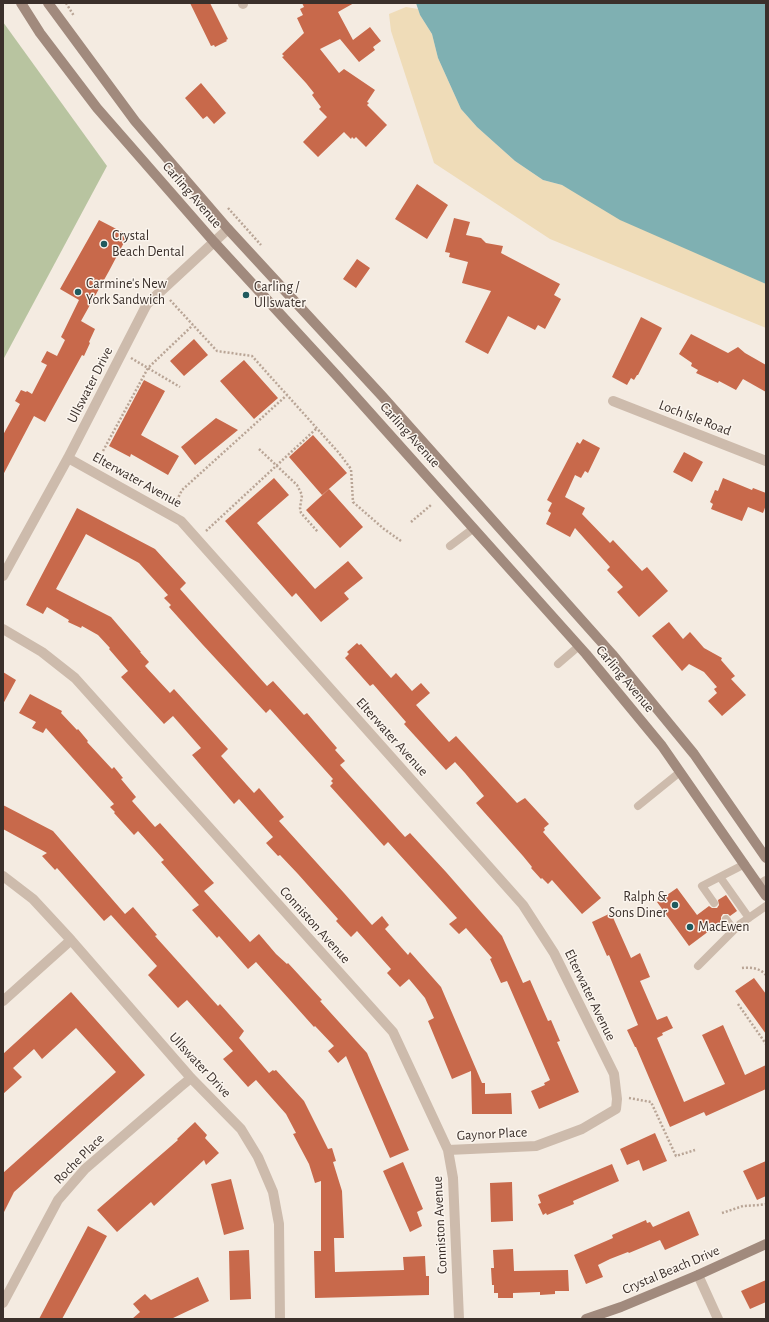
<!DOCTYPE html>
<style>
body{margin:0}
#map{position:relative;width:769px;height:1322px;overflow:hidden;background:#f4ebe1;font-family:"Alegreya Sans",sans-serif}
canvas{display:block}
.frame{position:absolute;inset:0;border:4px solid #3b302b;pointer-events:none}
</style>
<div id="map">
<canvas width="769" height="1322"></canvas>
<div class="frame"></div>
</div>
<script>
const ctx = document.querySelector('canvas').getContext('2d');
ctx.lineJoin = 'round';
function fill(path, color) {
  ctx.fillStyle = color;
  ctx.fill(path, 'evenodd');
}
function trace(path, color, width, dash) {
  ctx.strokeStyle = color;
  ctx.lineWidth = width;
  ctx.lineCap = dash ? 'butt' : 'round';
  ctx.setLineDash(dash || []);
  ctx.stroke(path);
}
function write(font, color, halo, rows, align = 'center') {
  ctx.font = font + ' "Alegreya Sans",sans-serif';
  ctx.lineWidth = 3;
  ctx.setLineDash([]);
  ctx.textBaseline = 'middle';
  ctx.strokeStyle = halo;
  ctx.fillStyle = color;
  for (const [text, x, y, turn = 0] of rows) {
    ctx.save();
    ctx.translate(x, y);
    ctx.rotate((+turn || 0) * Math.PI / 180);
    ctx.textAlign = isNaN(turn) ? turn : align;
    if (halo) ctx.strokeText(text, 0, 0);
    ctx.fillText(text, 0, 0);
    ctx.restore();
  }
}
fill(new Path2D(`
 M3 22 107 166 3 360Z`), '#b8c4a0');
fill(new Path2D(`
 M406 7 418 9 420 15 432 34 438 58 461 109 477 127 515 161 543 180 562 185 766 284V328L550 239 434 163 391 31 389 14Z`), '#efdcb8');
fill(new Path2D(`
 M416 3H766V284L620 220 562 185 543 180 515 161 477 127 461 109 438 58 432 34 420 15Z`), '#7fb0b2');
fill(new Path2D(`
 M190 3H210L228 39 226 40 227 41 215 47 214 45 211 46Z
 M302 3H354L338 12 353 40 370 27 381 41 373 47 375 50 359 62 340 39 320 49 339 73 344 69 375 90 367 102 369 103 367 105 387 125 366 147 356 137 354 139 352 137 351 139 344 132 318 157 303 142 327 117 319 109 321 107 312 95 314 93 306 83 282 57 284 56 282 54 304 33 297 18 303 15 300 9 304 7Z
 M201 83 226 113 214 124 207 116 203 119 185 98Z
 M417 184 448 205 427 239 395 219Z
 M454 218 470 222 466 235 481 238 486 243 503 246 501 253 560 284 554 295 561 299 545 329 538 325 535 330 508 316 488 354 465 342 491 291 462 283 468 262 449 257 450 253 445 252Z
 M99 220 128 235 109 271 81 321 95 329 89 342 90 343 84 356 82 355 45 422 34 416 3 475V435L20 404 15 401 21 390 26 392 27 391 32 394 47 365 41 362 47 351 57 356 65 340 61 337 79 300 60 289Z
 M357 259 370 268 356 288 343 279Z
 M641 317 662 328 638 375H637L634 380 631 378 627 385 612 377Z
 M691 334 728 353 738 347 745 353 766 365V392L743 379 736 390 719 381 718 383 696 373 698 370 691 366 692 363 679 354Z
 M194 339 208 355 184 376 170 361Z
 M244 360 278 398 254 419 220 381Z
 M144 380 165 391 141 435 179 456 168 475 131 454 130 457 109 446Z
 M216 418 238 430 195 465 181 447Z
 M313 435 347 473 322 495 289 457Z
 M583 439 600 448 588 473 585 471 581 478 575 475 565 497 585 508 582 514 610 543 613 540 642 571 647 567 668 591 639 617 617 592 623 587 607 570 610 567 575 528 570 537 546 524 551 513 548 511 552 503 547 500 577 442 580 444Z
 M684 452 703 462 692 482 673 472Z
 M274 478 289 495 257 523 315 589 348 561 363 578 344 593 349 599 321 622 296 593 292 597 225 521Z
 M723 478 752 490 753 488 766 493V505L763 513 748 507 742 521 711 509 713 504 710 502 715 490 718 491Z
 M329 489 363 527 340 548 306 510Z
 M77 508 155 549 186 583 180 589 212 625 267 686 273 681 304 715 307 713 337 748 335 750 345 761 340 765 405 837 410 833 446 872 502 936 523 983 530 980 548 1021 551 1020 560 1041 557 1042 579 1092 539 1109 531 1091 545 1085 544 1083 550 1080 507 981 501 983 490 959 492 958 466 928 459 934 449 924 457 918 388 842 384 846 330 786 333 783 331 781 333 779 270 709 266 713 203 645 169 607 171 605 164 598 168 595 139 563 86 534 56 589 111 617 141 652H140L149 662 145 666 170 693 174 689 228 749 221 756 254 793 259 788 284 817 279 821 344 893 372 925 382 916 389 925 385 929 408 955 410 952 441 987 482 1083H485V1094L511 1093 512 1114H472L471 1071 452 1079 428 1021 434 1018 425 998 409 979 400 987 387 973 391 969 357 931 351 937 336 921 338 919 298 874 280 855 278 856 266 843 273 837 239 799 234 804 192 755 201 748 173 716 164 724 121 677 128 671 109 649 110 648 98 635 82 626 81 628 68 622 69 620 47 607 43 614 26 605Z
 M669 622 683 639 690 632 704 648 722 658 721 660 735 676 731 679 746 695 722 716 708 701 717 693 714 689 717 687 704 672 689 664 682 671 652 636Z
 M357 643 359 645 361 644 391 678 396 673 412 691 421 683 430 693 416 705 449 742 456 736 517 803 525 798 549 824 544 828 545 830 543 832 601 898 582 914 552 880 548 884 542 878 541 879 531 868 532 867 523 856 476 803 484 796 465 773 455 762 446 770 404 724 406 722 373 684 370 686 345 658 349 654 347 652Z
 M3 672 16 680 3 704Z
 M30 694 62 711 61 713 77 730 78 729 88 741 87 742 112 769 114 767 123 778 121 779 136 797 132 801 155 827 160 823 214 883 204 891 250 942 259 934 276 954 287 964 288 963 322 1000 320 1001 367 1053 409 1150 390 1158 346 1056 338 1063 328 1051 334 1046 315 1026 314 1027 256 962 248 969 219 936 217 938 192 910 199 905 161 862 164 860 138 831 134 835 114 813 115 812 110 807 114 804 46 728 43 733 32 728 36 722 19 713Z
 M3 805 53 831 125 914 133 907 157 935 155 936 218 1006 220 1004 244 1031 239 1038 269 1073 273 1070 274 1071 276 1070 304 1101 328 1149 332 1148 336 1161 333 1162 342 1191 344 1238H334L335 1272 404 1270 403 1257 425 1256 426 1276H429V1295L315 1298 314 1251H321V1181L315 1183 309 1164 293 1134 296 1133 286 1114 256 1080 248 1087 223 1059 233 1051 187 1000 178 1008 148 975 157 966 111 915 104 921 57 868 55 870 42 856 47 853 3 829Z
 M677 888 697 915 709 906 712 908H717L719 905 718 900 726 895 737 911 730 916 728 914H723L721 917V922L689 946 657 902Z
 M611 913 631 958 640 953 650 977 640 981 657 1020 667 1016 673 1028 662 1033 663 1035 657 1038 684 1102 725 1084 702 1035 723 1025 745 1075 766 1065V1089L706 1116 704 1112 670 1127 636 1047H635L627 1030 638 1025 609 955 607 956 592 922Z
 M754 978 766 994V1034L735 991Z
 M71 992 145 1075 14 1192 3 1214V1173L116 1072 76 1028 42 1059 34 1049 13 1068 22 1077 3 1094V1054Z
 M195 1122 207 1135 205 1138 219 1153 206 1165 204 1160 154 1206 151 1202 117 1232 97 1210 178 1140 177 1139Z
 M655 1133 667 1161 643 1171 639 1160 627 1165 620 1149Z
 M766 1161V1196L757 1200 743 1171Z
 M403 1162 423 1209 417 1212 422 1226 410 1232 383 1171Z
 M612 1164 619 1181 573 1201 574 1204 547 1215 546 1213 543 1215 538 1204 541 1203 538 1195Z
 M231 1179 244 1229 224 1235 211 1184Z
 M512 1182 513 1221 491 1222 490 1183Z
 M689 1211 699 1235 665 1250 660 1240 629 1253 628 1252 610 1259 598 1265 603 1277 586 1284 574 1255 613 1238 612 1235 646 1220 647 1223 650 1222 653 1227Z
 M88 1226 107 1236 62 1319H39Z
 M513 1249 514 1271 568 1270 569 1291H555V1294L540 1295V1292L513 1293V1298H498V1293H494V1285H492L491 1268H494L493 1250Z
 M249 1250 251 1299 230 1300 229 1251Z
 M198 1277 209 1301 171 1319H132L140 1312 133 1304 145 1294 151 1300Z
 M766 1280V1302L750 1309 741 1291Z`), '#c8694b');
trace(new Path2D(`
 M66 3 74 16
 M228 208 261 245
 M170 300 217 351 252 356 339 453 351 469 353 502 384 529 401 541
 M131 358 180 387
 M259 449 297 485 302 495 300 508 301 513 318 532
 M103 451 148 368 193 325
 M175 504 182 490 287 395
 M411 522 431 505
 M206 531 317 428
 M742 968C750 967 760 968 766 975
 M738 1004 766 1044
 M629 1098 651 1102 676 1156 695 1150
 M722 1213 743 1206 759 1205 766 1204`), '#b9a596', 2.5, [2, 2]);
trace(new Path2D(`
 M450 546 474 528
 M558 664 579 646
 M638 806 680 772
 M720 877 749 918
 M714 903 702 886 745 864
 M726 919 734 930
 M698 966 740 924 766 906`), '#cdbbac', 8);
trace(new Path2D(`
 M243 3V4
 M613 401 766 461
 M68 458 181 521 523 905 554 953 614 1074 617 1099 616 1109 582 1129 536 1146 448 1150
 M3 576 68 458 147 304 228 229
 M3 629 42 652 75 678 393 1032 448 1150 453 1178 459 1319
 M3 876 33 899 71 940 191 1078 241 1129 258 1157 273 1192 279 1224 280 1319
 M760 885 766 881
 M3 1001 71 940
 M698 1275 718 1319
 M3 1303 58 1200 85 1169 180 1087 191 1078`), '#cdbbac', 10);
trace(new Path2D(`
 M21 3 40 33 97 108 214 242 338 377 586 654 662 746 766 896
 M48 3 135 121 228 229 382 396 612 654 694 754 766 858
 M586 1319 621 1307 698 1275 766 1244`), '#a18a7d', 10);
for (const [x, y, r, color] of [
 [104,244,4,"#1f5a5e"],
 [78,292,4,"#1f5a5e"],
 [246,295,4,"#1f5a5e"],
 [675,905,4,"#1f5a5e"],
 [690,927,4,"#1f5a5e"]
]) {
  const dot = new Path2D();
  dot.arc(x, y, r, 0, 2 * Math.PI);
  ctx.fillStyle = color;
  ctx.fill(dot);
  trace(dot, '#fbf5ee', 1.5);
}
write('14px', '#3b302b', '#fbf5ee', [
 ["Carling Avenue",192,195,49],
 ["Ullswater Drive",90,385,-63],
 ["Loch Isle Road",695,418,21],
 ["Carling Avenue",410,435,48],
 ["Elterwater Avenue",137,480,29],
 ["Carling Avenue",625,679,50],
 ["Elterwater Avenue",392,737,48],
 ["Conniston Avenue",315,925,48],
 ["Elterwater Avenue",590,995,64],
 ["Ullswater Drive",200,1065,47],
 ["Gaynor Place",492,1134,-3],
 ["Roche Place",79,1159,-45],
 ["Conniston Avenue",440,1225,-93],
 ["Crystal Beach Drive",671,1270,-23]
]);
write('14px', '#3b302b', '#fbf5ee', [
 ["Crystal",112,236],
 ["Beach Dental",112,252],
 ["Carmine's New",86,284],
 ["York Sandwich",86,300],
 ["Carling /",254,287],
 ["Ullswater",254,303],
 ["Ralph &",667,897,"right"],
 ["Sons Diner",667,913,"right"],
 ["MacEwen",698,927]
], 'left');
</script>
